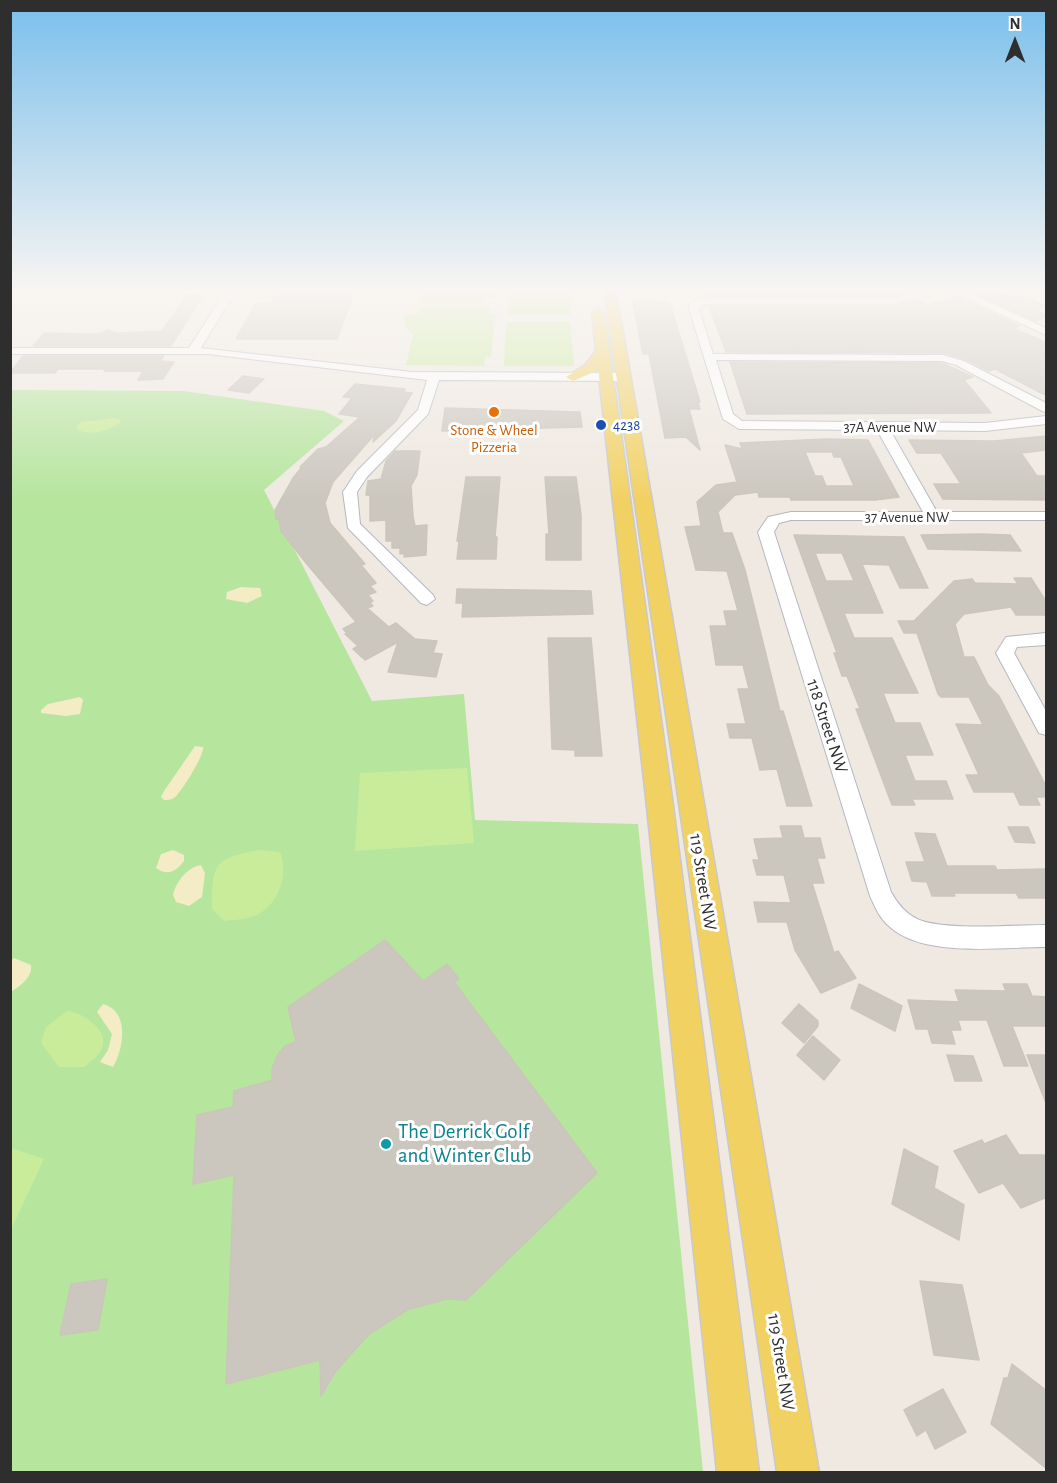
<!DOCTYPE html>
<style>
body{margin:0}
#map{position:relative;width:1057px;height:1483px;overflow:hidden;background:#efe9e1;font-family:"Alegreya Sans",sans-serif}
canvas{display:block}
.frame{position:absolute;inset:0;border:12px solid #2e2e2e;pointer-events:none}
.north{position:absolute;left:985px;top:12px;width:60px;height:60px;-webkit-text-stroke:4px #fff;paint-order:stroke;rotate:0deg;font-size:16px;font-weight:700;line-height:24px;text-align:center;color:#2e2e2e}
.north::after{content:'';display:block;margin:auto;width:21px;height:27px;background:#2e2e2e;clip-path:polygon(50% 0,100% 100%,50% 72%,0 100%)}
</style>
<div id="map">
<canvas width="1057" height="1483"></canvas>
<div class="frame"></div>
<div class="north">N</div>
</div>
<script>
const ctx = document.querySelector('canvas').getContext('2d');
ctx.lineJoin = 'round';
function fill(path, color) {
  ctx.fillStyle = color;
  ctx.fill(path, 'evenodd');
}
function trace(path, color, width, dash) {
  ctx.strokeStyle = color;
  ctx.lineWidth = width;
  ctx.lineCap = dash ? 'butt' : 'round';
  ctx.setLineDash(dash || []);
  ctx.stroke(path);
}
function write(font, color, halo, rows, align = 'center') {
  ctx.font = font + ' "Alegreya Sans",sans-serif';
  ctx.lineWidth = 6;
  ctx.setLineDash([]);
  ctx.textBaseline = 'middle';
  ctx.strokeStyle = halo;
  ctx.fillStyle = color;
  for (const [text, x, y, turn = 0] of rows) {
    ctx.save();
    ctx.translate(x, y);
    ctx.rotate((+turn || 0) * Math.PI / 180);
    ctx.textAlign = isNaN(turn) ? turn : align;
    if (halo) ctx.strokeText(text, 0, 0);
    ctx.fillText(text, 0, 0);
    ctx.restore();
  }
}
fill(new Path2D(`
 M11 390 183 391 324 411 344 421 264 490 372 701 464 694 475 820 638 824 703 1472H11Z`), '#b6e59e');
fill(new Path2D(`
 M241 587 260 588 262 596 247 603 226 599 227 592Z
 M80 697 83 700 80 714 66 716 41 713V710L48 704Z
 M195 746 203 747C205 754 181 793 174 798 170 800 168 800 164 800L161 797 164 791Z
 M173 850 184 855V861C176 872 167 876 156 868L161 854Z
 M201 865 205 873 202 897 189 906 176 902 173 895C176 881 188 867 201 865Z
 M14 958 31 965C33 977 20 986 11 992V961Z
 M103 1004C130 1011 124 1049 113 1067L100 1062 108 1050 112 1034 97 1012Z`), '#f3ecc5');
fill(new Path2D(`
 M421 292H496V299L484 298 483 303H418Z
 M509 292H569L570 315H507Z
 M420 306 490 307 489 314 495 315 491 357 485 356 484 366 406 365 413 335 405 326 403 314H418Z
 M506 322H570L574 366H504Z
 M114 418 120 419 121 422C109 431 89 437 76 429L80 422Z
 M467 768 474 843 355 851 360 773Z
 M260 850 280 852C289 874 279 904 257 915 247 919 235 920 224 921L212 909C212 863 214 858 260 850Z
 M67 1011C81 1012 107 1028 103 1045 101 1055 91 1061 84 1067H59L41 1043 46 1027Z
 M11 1148 44 1159 11 1230 10 1148Z`), '#c9ec9a');
const building = new Path2D(`
 M276 292H351L349 299H352L337 339H236L256 303H270Z
 M704 292H902L904 293 892 296H706Z
 M998 292 1012 298 1022 296 1046 306 1035 310 1047 315V317L1036 321 974 293Z
 M187 295H203L171 346H33L44 333 99 334 108 330 116 333 162 331Z
 M958 297 1020 326 1013 328 1047 343V396L995 369 989 371 965 359 944 353 726 352 709 306H892L919 300 928 305Z
 M632 299 670 303 700 402H698L700 409H689L700 450 686 437 665 438 649 354H643Z
 M23 356H164L160 361 174 362 163 379 138 380 143 371H104L106 369H58L55 373H10Z
 M730 362 942 363 973 377 964 380 991 413 747 414Z
 M243 376 264 379 249 393 228 390Z
 M355 384 405 389 403 392 412 393 396 421 373 442 375 434 333 482 325 503 330 523 365 564 361 565 376 583 370 586 376 592 368 595 373 601 370 603 373 606 367 608 389 627 396 623 415 639 437 641 433 653 442 654 436 677 388 672 398 642 365 660 353 649 358 646 345 634 347 633 343 629 356 622 306 563 281 531 279 519H276L275 510 293 478 302 467H300L318 449 326 447 360 417 339 414 352 398 343 397Z
 M445 408 580 412 582 427 442 431Z
 M1047 436V450L1021 453 1037 476H1047V500L943 499 934 484H961L941 453H917L909 440 994 441Z
 M826 439 868 440 899 497 875 500H791L790 497H759L758 492 735 495 718 512 723 533H732L745 570 780 711H783L812 806H787L777 769 760 770 752 738H730L727 724H746L738 689H749L743 665H716L710 626H727L724 611H738L727 571 696 570 685 527 701 526 697 502 716 485 737 482 725 445 742 449 740 443ZM805 452H832L834 457H841L854 486H826L822 476H815Z
 M395 451H420L417 475 411 486 413 517 415 526 427 525 426 555 404 557V553L400 554V548H392V541H386V520L370 521V495H366L368 481 381 479 386 461Z
 M466 477H500L495 537H497L496 559H457L459 541H457Z
 M545 477H576L581 515V560H546V534H549Z
 M979 534 1010 535 1021 551 928 549 921 535Z
 M794 535 904 537 928 588H900L889 565 862 564 883 613H844L854 638H892L918 693H883L895 723H920L933 755H905L915 781H946L953 799H912L915 805H892L856 709H860L847 676H842L834 653H837ZM815 553H842L854 581H826Z
 M1014 578H1031L1047 603V615H1016L1011 607 964 614 955 624 964 657H974L988 685 999 696 1047 788V797H1036L1040 805H1020L1014 792H974L966 775H979L956 724 983 725 969 697H941L938 694 917 633H904L898 621H914L954 581 972 579 975 583 1018 584Z
 M457 589 591 591 593 614 462 617 463 603H456Z
 M548 638H591L602 756H575V750L552 749Z
 M780 826H801L804 838H820L825 858H817L824 883H812L834 953 838 951 856 978 821 993 795 950 787 922H758L754 902 791 903 784 875H757L753 860H759L754 839 783 838Z
 M1008 827H1028L1035 843 1015 842Z
 M915 833 935 834 947 866H995L997 870 1047 869V898H1019L1016 893H953L955 896H932L927 882 912 881 906 862H925Z
 M385 940 423 981 447 964 459 979 454 982 597 1173 466 1300 446 1299 407 1310 369 1334 335 1372 321 1396 320 1360 226 1384 234 1175 193 1184 197 1115 233 1107 234 1091 272 1080V1069L277 1056 285 1046 296 1042 288 1007Z
 M859 984 902 1006 895 1031 851 1008Z
 M1003 984H1027L1032 996 1047 997V1026H1012L1028 1066H1004L987 1020H958L961 1030H951L955 1044 932 1043 928 1029H916L908 1000 959 1002 955 990 1006 991Z
 M799 1004 818 1021V1026L804 1043 782 1023Z
 M813 1036 840 1060 824 1080 797 1055Z
 M947 1055 973 1056 982 1081H955Z
 M1027 1055H1047V1102L1046 1103Z
 M1006 1135 1019 1155H1047V1197L1021 1208 1003 1183 979 1193 954 1151 982 1140 984 1144Z
 M904 1149 938 1167 934 1188 964 1205 959 1240 892 1204Z
 M107 1279 98 1330 60 1335 71 1284Z
 M920 1281 962 1285 979 1360 934 1355Z
 M1012 1364 1047 1391V1469L991 1424 1004 1378H1008Z
 M943 1389 966 1432 935 1449 926 1430 917 1436 904 1410Z`);
fill(building, '#cbc7bf');
trace(building, '#cbc5ba', 1.5);
const minor = new Path2D(`
 M225 292H235L201 348 412 372 623 373 629 377 623 381 439 380 428 414 367 477 357 492 360 524 433 595 435 599 427 605 421 603 348 528 343 492 357 471 418 410 427 380 208 354H10V348H189Z
 M924 292H947L892 304H705L699 309 713 354 943 355 964 361 1046 403V412L1042 411 956 365 942 361 716 360 733 414 742 421 985 423 1046 416V424L985 431 890 430 937 512H1046V520H791L779 523 774 532 891 892C897 903 905 913 917 919 943 931 1015 925 1046 925V947C1003 947 924 958 890 927 880 919 875 907 870 896L758 532 768 517 791 512H923L877 430 739 429 723 419 689 309 690 303 704 298H892Z
 M953 292H967L1046 328V335Z
 M1046 633V645L1017 647 1014 653 1046 711V735L1039 733 996 653 1006 637Z`);
const major = new Path2D(`
 M604 292H616L819 1472H777Z
 M598 309 604 313 672 798 759 1472H717L646 798 598 367 594 372 573 381 566 377 584 366 596 351 592 313Z`);
trace(minor, '#b4b7c1', 2);
trace(major, '#c9c9c9', 3);
fill(minor, '#fff');
fill(major, '#f2d163');
const sky = ctx.createLinearGradient(0, 0, 0, 500);
sky.addColorStop(0, '#7abfeb');
sky.addColorStop(0.58, '#f8f5f2');
sky.addColorStop(1, '#f8f5f200');
ctx.fillStyle = sky;
ctx.fillRect(0, 0, 1057, 500);
for (const [x, y, r, color] of [
 [494,412,6,"#e8710a"],
 [601,425,6,"#1a4fb4"],
 [386,1144,6,"#0f9aa8"]
]) {
  const dot = new Path2D();
  dot.arc(x, y, r, 0, 2 * Math.PI);
  ctx.fillStyle = color;
  ctx.fill(dot);
  trace(dot, '#fff', 2);
}
write('15px', '#164399', '#fff', [
 ["4238",613,425]
], 'left');
write('15px', '#2e2e2e', '#fff', [
 ["37A Avenue NW",890,427],
 ["37 Avenue NW",907,517]
]);
write('15px', '#c56008', '#fff', [
 ["Stone & Wheel",494,430],
 ["Pizzeria",494,447]
]);
write('18px', '#2e2e2e', '#fff', [
 ["118 Street NW",827,726,72],
 ["119 Street NW",703,882,81],
 ["119 Street NW",781,1362,81]
]);
write('21px', '#0d838f', '#fff', [
 ["The Derrick Golf",398,1132],
 ["and Winter Club",398,1156]
], 'left');
</script>
